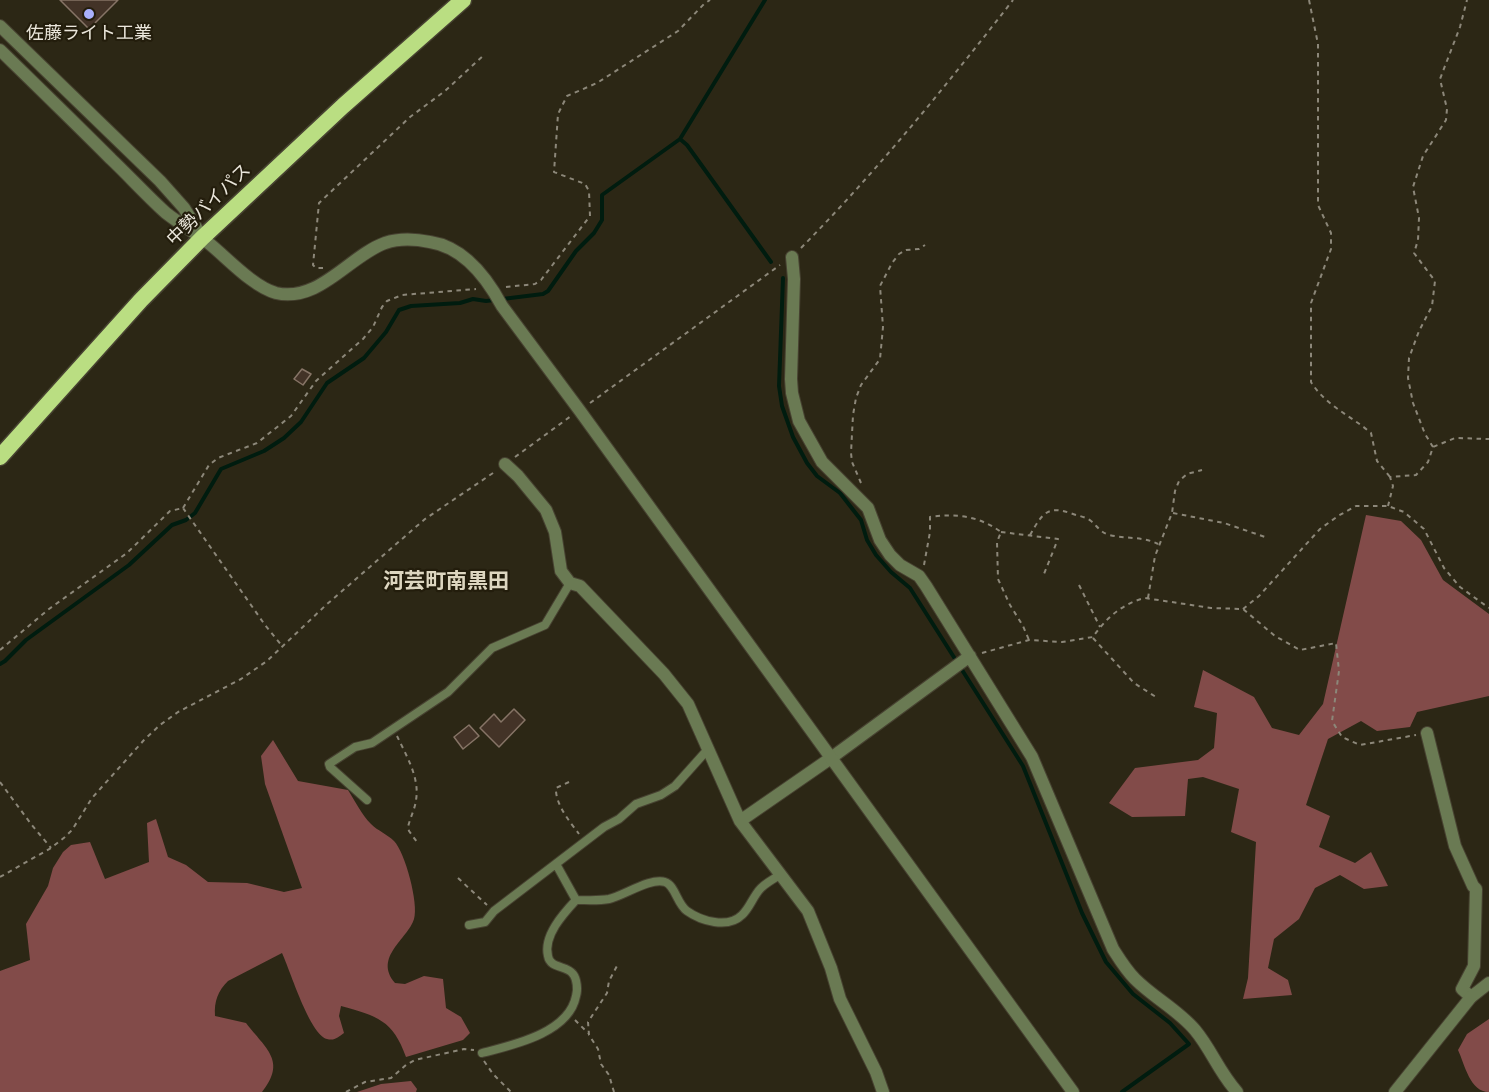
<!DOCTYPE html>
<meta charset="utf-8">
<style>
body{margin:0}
canvas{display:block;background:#2c2715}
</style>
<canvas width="1489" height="1092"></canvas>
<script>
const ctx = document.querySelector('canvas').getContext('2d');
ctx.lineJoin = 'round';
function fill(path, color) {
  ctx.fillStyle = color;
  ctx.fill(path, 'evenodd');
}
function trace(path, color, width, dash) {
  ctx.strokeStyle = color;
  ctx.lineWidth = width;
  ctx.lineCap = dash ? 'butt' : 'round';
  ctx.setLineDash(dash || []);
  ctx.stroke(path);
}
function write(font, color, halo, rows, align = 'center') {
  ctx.font = font + ' "Fira Sans","Noto Sans JP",sans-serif';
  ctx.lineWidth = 4.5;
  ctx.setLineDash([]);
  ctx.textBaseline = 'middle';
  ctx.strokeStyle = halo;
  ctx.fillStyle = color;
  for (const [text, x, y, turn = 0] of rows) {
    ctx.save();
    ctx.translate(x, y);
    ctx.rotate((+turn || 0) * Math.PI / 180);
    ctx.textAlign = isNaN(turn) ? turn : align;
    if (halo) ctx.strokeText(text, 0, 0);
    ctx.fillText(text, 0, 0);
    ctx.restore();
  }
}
fill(new Path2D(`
 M1366 515 1401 521 1421 540 1443 580 1489 614V696L1417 712 1410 727 1377 731 1361 721 1328 739 1306 805 1330 816 1319 847 1355 863 1371 852 1388 886 1364 889 1340 875 1315 888 1299 919 1274 939 1268 968 1288 980 1292 995 1243 999 1248 978 1256 842 1231 832 1239 789 1203 777 1188 779 1185 816 1132 817 1109 803 1135 768 1198 760 1214 748 1217 713 1194 707 1203 670 1254 697 1272 728 1299 735 1323 704Z
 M273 740 298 781 348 790C355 801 362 815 371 824 378 831 387 834 394 841 405 852 419 904 414 919 408 939 373 957 395 983L405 984 424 976 443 979 446 1008 461 1017 470 1033 463 1040 406 1057C393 1020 377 1016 341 1006L339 1016 344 1033C338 1037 335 1041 327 1039 310 1035 290 970 282 953L228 981C218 991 214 1001 215 1016L246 1023C266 1049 287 1061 262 1092H0V971L30 960 26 924 48 886 53 868 63 852 71 845 90 842 105 879 149 862 147 823 156 819 168 857 186 865 208 882 247 883 284 892 302 888 265 784 261 756Z
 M1489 1019V1092C1470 1092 1465 1065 1458 1050L1467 1034Z
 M411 1081 417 1089 416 1092H357L381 1084Z`), '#824b49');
trace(new Path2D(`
 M680 139 687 145 771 262
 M783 278 779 386 782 406 793 437 807 463 817 476 840 493 861 520 867 540 876 555 891 572 910 588 1023 766 1082 913 1106 962 1133 994 1170 1023 1189 1044 1122 1092
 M0 664 5 661 26 640 129 565 172 525 186 520 195 513 221 469 264 451 284 438 301 422 327 383 364 358 386 332 399 310 411 306 460 303 473 299 486 301 543 294 548 291 576 251 594 233 602 220V195L680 139 765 0`), '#001c0f', 4);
const building = new Path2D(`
 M60 0H118L89 29Z
 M302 369 311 374 303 385 294 379Z
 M514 709 525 720 499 747 480 728 494 714 501 722Z
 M469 725 479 736 463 749 454 737Z`);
fill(building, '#433327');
trace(building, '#867466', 1.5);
const service = new Path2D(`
 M367 800 330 767 329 764 355 747 372 743 448 692 492 648 545 625 570 583
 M556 864 576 900
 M469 925 485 922 494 911 604 827 619 819 636 804 661 795 675 786 709 748
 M482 1053C513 1045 569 1033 576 996 578 990 577 979 573 974 567 965 550 969 548 956 543 936 563 914 576 900 587 900 598 901 609 899 623 896 651 877 665 882 675 885 677 904 687 911 701 921 728 929 742 915 750 908 753 896 761 888 766 883 773 879 780 875`);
const minor = new Path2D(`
 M792 257 794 279 791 379 792 393 799 421 822 462 868 508 880 540 890 555 900 565 919 576 926 586 1032 757 1113 949C1120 960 1126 970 1135 979 1154 998 1178 1010 1195 1030 1211 1049 1219 1072 1237 1092
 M505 464 518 476 546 510 555 532 561 571 570 583 580 586 664 674 688 704 740 821 808 911 831 968 840 999 876 1072 883 1092
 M1427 733 1455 846 1473 886 1476 889 1474 966 1462 989 1471 997
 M740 821 831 758 970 656`);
const tertiary = new Path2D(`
 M0 26 160 181 184 208 200 234
 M0 50C37 86 74 122 111 159 129 176 147 196 166 213 180 224 196 233 211 245 229 260 254 287 276 293 319 303 349 256 385 243 400 238 415 239 430 242 463 247 487 278 502 306L580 411 1073 1092
 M1395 1092 1471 997 1489 983`);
const trunk = new Path2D(`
 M0 457 141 300 202 238 343 106 463 0`);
trace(service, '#474231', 10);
trace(minor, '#474231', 14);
trace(tertiary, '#474231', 14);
trace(trunk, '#474231', 19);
trace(new Path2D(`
 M1309 0 1318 44V205L1331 233V249L1311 303V382C1326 406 1350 415 1371 433L1377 461 1390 477
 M801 248C877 171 946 86 1013 0
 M323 268H316L313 265 319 203 410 117 445 91 485 54
 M506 287 535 284 541 280 590 216 589 191 585 184 554 172 558 114 567 96 597 83 678 31 704 4 710 0
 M590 403 780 265
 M1433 447 1425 434 1413 403 1408 378 1409 358 1419 331 1432 306 1435 281 1414 253 1418 240 1419 218 1413 187 1423 156 1446 120 1447 109 1440 79 1460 27 1467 0
 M515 457 571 416
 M861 483 852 462 851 453 853 415 856 398 861 385 880 359 883 327 880 286 892 263 899 254 906 250 919 249 925 245
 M1388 506 1393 486 1390 477 1416 475 1428 462 1433 447 1455 438 1489 439
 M183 508 209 465 218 458 257 443 291 416 316 381 363 339 373 327 382 307 387 301 402 295 476 289
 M183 508 265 625 283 647
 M1173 513 1224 523 1268 538
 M1001 532 1058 539 1044 574
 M1030 535C1043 512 1048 505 1073 514 1079 516 1086 517 1091 521 1097 526 1100 532 1109 535 1126 539 1142 536 1158 544
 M924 565 930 532V517C956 513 979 516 1001 532L997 542 998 579 1010 605 1023 626 1029 640
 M1079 585 1100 627
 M1148 598 1155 556 1172 513 1175 491 1179 481 1187 474 1202 470
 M1243 609 1259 596 1320 529 1338 516 1356 506H1388L1404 512 1424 529 1444 568 1460 587 1489 608
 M1093 638 1134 683 1156 697
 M0 650 49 609 127 553 170 511 183 508
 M982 653 1029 640 1062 642 1093 637C1105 619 1123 603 1145 598L1211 608 1243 609 1275 636 1300 650 1336 643 1339 671 1332 721 1342 737 1360 745 1416 735
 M397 736C406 755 420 778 416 800 415 809 410 818 408 827L409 831 417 842
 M0 782 31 824 51 848
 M569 782 556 788C555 804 570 822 579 834
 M0 877 51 848 65 837 72 830 92 798 144 740 160 725 178 712 241 679 267 661 326 605 425 519 496 471
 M458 878 487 905
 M575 1020 588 1033
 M484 1061 493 1074 511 1092
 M346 1092 365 1082 391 1078 406 1065 415 1060 464 1049 474 1050
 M614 1092 609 1075 601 1064 598 1049 589 1035 588 1022 607 993 609 981 618 964`), '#8c8779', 2, [4.5, 4.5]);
trace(service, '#6a7a53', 8);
trace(minor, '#6a7a53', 12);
trace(tertiary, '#6a7a53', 12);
trace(trunk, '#bade82', 16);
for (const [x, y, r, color] of [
 [89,14,6,"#a9b0fc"]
]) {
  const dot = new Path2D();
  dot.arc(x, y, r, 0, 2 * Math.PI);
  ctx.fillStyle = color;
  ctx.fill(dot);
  trace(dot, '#231d0c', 2);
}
write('18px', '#eae6db', '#231d0c', [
 ["佐藤ライト工業",89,34]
]);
write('18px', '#eae6db', '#231d0c', [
 ["中勢バイパス",209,205,-44]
]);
write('bold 21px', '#ddd6c0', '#231d0c', [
 ["河芸町南黒田",446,582]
]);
</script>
